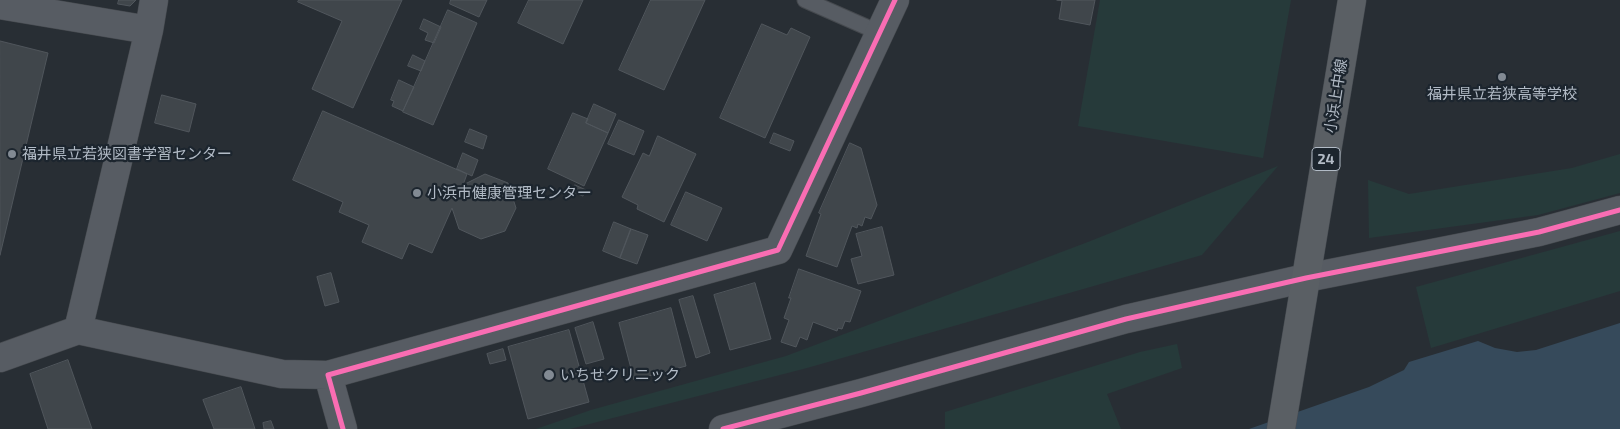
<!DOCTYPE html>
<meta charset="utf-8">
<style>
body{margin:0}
canvas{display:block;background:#282e34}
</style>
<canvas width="1620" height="429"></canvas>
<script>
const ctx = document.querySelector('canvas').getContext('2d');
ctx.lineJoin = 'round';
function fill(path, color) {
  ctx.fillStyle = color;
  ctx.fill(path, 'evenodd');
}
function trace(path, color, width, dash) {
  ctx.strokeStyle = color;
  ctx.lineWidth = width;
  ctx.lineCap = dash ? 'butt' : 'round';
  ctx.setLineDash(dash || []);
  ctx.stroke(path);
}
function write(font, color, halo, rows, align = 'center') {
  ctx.font = font + ' "Exo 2","Noto Sans JP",sans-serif';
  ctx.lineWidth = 4.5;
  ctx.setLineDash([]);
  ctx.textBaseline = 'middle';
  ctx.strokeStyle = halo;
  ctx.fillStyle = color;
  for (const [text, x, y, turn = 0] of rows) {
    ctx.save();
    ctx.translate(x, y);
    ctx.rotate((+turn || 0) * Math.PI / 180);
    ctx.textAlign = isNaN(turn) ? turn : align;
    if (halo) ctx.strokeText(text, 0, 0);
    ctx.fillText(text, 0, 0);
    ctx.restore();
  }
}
fill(new Path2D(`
 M1100 0H1291L1263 158 1078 126Z
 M1620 154V193L1538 215 1369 238 1368 180 1409 194 1572 168Z
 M1278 166 1202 255 807 368 570 429H536L591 410 786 356 1088 242Z
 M1620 231V291L1431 348 1416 287Z
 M1177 344 1182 368 1107 394 1121 429H945V412L1140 352Z`), '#263a3a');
fill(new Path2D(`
 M1620 323V429H1249L1369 387 1404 370 1409 362 1478 341 1495 348 1517 352 1536 350Z`), '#364a5b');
const building = new Path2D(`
 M119 0H136L130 6 118 4Z
 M299 0H402L353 108 312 89 342 21 298 2Z
 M451 0H487L479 17 450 4Z
 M529 0H583L563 44 518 23Z
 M651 0H705L664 90 619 70Z
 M1057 0H1095L1090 25 1059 19 1062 1Z
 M448 10 477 23 433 125 403 112Z
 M424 19 441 27 434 43 425 40 428 33 420 29Z
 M762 24 787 35 791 28 810 37 765 138 720 118Z
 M0 41 48 53 0 255Z
 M413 55 425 61 421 71 408 66Z
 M399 80 414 87 403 111 392 106 394 101 391 100Z
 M162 95 196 104 189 132 155 123Z
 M594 104 616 114 608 133 586 123Z
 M323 111 467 174 463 185 485 174 508 183 516 208 505 231 481 239 459 229 452 208 432 253 409 243 402 259 362 242 369 225 339 212 343 202 293 180Z
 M573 113 588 119 586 123 608 133 584 186 548 169Z
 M619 120 644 131 634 155 608 144Z
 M470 129 487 136 483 149 465 142Z
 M774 133 794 141 790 151 770 143Z
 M658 136 696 154 664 222 637 209 638 205 622 197 643 153 649 156Z
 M850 143 861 148 877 205 871 219 865 217 862 226 858 224 857 228 852 226 837 267 806 256 821 214 819 213Z
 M463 153 478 160 472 176 457 169Z
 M575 185 586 190 583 196 572 192Z
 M686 192 722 208 707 241 671 225Z
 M614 222 631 229 620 258 603 251Z
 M882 227 894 275 858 284 851 259 862 256 856 234Z
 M631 229 648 235 637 264 620 258Z
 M799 269 861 291 850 322 845 321 842 329 838 328 837 331 813 322 807 340 800 337 796 347 781 342 789 320 784 318 791 298H789Z
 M331 273 339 302 325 306 317 277Z
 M755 283 771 339 730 350 714 295Z
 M693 296 710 353 696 358 679 300Z
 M671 308 686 366 634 380 619 323Z
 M593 322 604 359 586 364 575 328Z
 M569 330 589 402 528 419 508 347Z
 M503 349 506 360 490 364 487 354Z
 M68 360 92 429H48L30 374Z
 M241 387 255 429H214L203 400Z
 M271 421 274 429H264L263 423Z`);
fill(building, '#40464b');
trace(building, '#50565c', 1);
const service = new Path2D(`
 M805 0 880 33`);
const minor = new Path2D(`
 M0 5 149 30
 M1306 278 1539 232 1620 210
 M78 330 149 30 154 0
 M0 358 78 330 282 374 328 375
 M343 429 328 375 778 250 895 0`);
const tertiary = new Path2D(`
 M723 429 861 393 1126 319 1306 278`);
const primary = new Path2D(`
 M1281 429 1352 0`);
trace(service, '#464a4f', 17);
trace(minor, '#464a4f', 29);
trace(tertiary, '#464a4f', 29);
trace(primary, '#464b51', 29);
trace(service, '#575c63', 15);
trace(minor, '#575c63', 28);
trace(tertiary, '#575c63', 28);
trace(primary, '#5a5f64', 28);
trace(new Path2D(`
 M343 429 328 375 778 250 895 0
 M723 429 861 393 1126 319 1306 278 1539 232 1620 210`), '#f96db3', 5);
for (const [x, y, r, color] of [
 [1502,77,5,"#828a93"],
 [12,154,5,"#828a93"],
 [417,193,5,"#828a93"],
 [549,375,6,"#828a93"]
]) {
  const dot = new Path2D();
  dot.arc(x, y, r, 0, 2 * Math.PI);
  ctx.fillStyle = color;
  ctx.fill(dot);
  trace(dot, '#1c252e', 2);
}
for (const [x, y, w] of [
 [1326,159,28]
]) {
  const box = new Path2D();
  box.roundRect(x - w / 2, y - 11.5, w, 23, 4);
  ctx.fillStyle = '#1c252e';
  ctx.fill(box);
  trace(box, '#b2bbc6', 1);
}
write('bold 14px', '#b2bbc6', null, [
 ["24",1326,159]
]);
write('15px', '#b2bbc6', '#1c252e', [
 ["福井県立若狭高等学校",1502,94,"center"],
 ["福井県立若狭図書学習センター",22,154],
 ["小浜市健康管理センター",427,193],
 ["いちせクリニック",560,375]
], 'left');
write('15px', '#b2bbc6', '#1c252e', [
 ["小浜上中線",1336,96,-81]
]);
</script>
